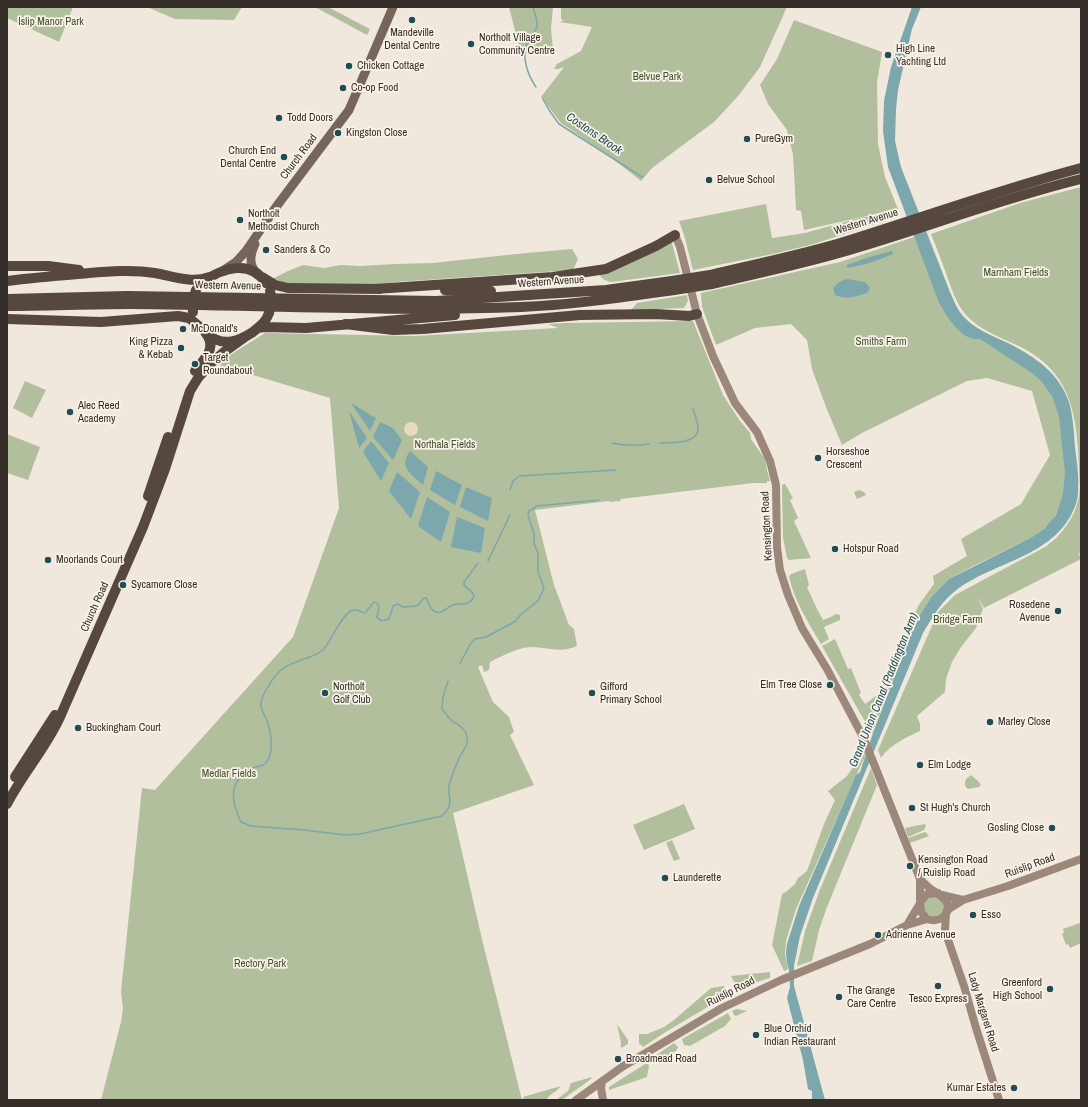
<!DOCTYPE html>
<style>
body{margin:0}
#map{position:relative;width:1088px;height:1107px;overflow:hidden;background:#f0e8dc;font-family:"Archivo Narrow",sans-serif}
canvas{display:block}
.frame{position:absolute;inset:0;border:8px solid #352d28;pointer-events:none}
</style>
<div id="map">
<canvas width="1088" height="1107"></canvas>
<div class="frame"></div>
</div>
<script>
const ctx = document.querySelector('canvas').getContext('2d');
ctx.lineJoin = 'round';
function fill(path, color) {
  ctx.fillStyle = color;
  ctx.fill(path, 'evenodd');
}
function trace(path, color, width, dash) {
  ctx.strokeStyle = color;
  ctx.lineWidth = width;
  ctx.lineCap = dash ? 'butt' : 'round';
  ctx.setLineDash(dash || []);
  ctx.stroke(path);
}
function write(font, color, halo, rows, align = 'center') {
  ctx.font = font + ' "Archivo Narrow",sans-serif';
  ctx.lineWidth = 3.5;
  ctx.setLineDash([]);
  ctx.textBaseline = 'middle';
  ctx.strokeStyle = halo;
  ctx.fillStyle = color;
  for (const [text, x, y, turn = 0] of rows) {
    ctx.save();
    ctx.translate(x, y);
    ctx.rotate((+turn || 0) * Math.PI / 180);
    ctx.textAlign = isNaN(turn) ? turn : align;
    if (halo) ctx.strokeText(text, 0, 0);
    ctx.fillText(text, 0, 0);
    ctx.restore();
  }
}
fill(new Path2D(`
 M7 7H73L59 42 7 18Z
 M147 7H242L234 20 175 19Z
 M315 7H328L370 29 367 35Z
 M509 7H553L551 29 553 49 521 54Z
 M561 7H787L760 67 739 95 714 122 652 168 641 181 612 158 561 123 541 97 564 67 558 69H554L557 64 581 51 592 27 560 22 564 20 561 19Z
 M794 20 882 52 877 83 878 144 885 177 898 209 804 230 801 211 796 210 793 155 787 130 768 104 760 85 777 59Z
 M1081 187V555L1078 552 1081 559 984 608 977 596 983 609 976 628 961 647 952 662 946 679 945 692 917 716 920 724V731C905 738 891 744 881 758L878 750 938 612 955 595 1047 546C1049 543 1055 540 1058 536 1072 521 1079 506 1080 486 1077 434 1080 381 1028 351 1009 340 986 334 970 319 955 305 950 283 943 265 939 254 935 244 931 234L1020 203Z
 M766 204 772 238 805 233 859 218 890 213 892 218 814 244 773 254 693 270 684 235 679 221Z
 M917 236 937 292 983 339 1041 378 1058 406 1067 469 1063 500 1052 522 1046 527 1032 537 971 567 949 579 932 596 916 621 872 734 870 729 918 606 934 584 933 576 967 556 961 539 1021 504 1050 455 1032 391 987 378 967 381 862 433 842 445 826 407 812 369 807 340 791 324 755 328 716 345 702 307 701 293 840 262Z
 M669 243H672L680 273 611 282 604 280 599 275Z
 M572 249 578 259 573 270 396 282 373 286 279 283 272 279 288 271 303 265 324 268 341 265 360 266 396 264 433 263 516 254Z
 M687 295 688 301 684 308 631 310 637 303Z
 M693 321 723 395 740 421 750 433 751 439 765 459 767 470 770 481H767V483H753L621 499 620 501 610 502 609 501 535 510 554 585 569 625 574 629 577 646C562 653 549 648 534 647 518 647 504 655 490 662L489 670 484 672 482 665 478 667 493 702 509 717 514 732 510 735 534 785 453 813 481 935 522 1100H101L121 1022 123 1008 121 992 142 788 155 790 293 637 339 508 330 398 216 364 265 333 414 336 558 328 548 324 565 323Z
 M25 381 46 390 32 418 13 408Z
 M7 434 40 447 28 480 7 473Z
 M785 484 793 498 790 500 798 518 794 521 811 558 789 560 787 558 783 538 782 485Z
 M859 490 864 492 866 495 857 499 854 492Z
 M805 569 809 585 807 587 817 609 823 620 833 616 835 614 840 615V620L824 627 829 639 821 644C808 622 795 602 789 577L791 574Z
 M835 639 848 669 851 668 861 693 859 695 865 704 880 693 882 696 868 727 822 646Z
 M862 746 866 754 796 909 786 941 785 954 788 969 784 971 772 945 782 894 786 892 795 884 798 878 807 871 824 824 835 800 828 791 847 776 855 764 861 760 862 757 858 748Z
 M871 768 877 785 827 907 819 930 812 961 797 966 805 931 819 892Z
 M971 775 977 780 981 785 979 787 968 789C964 786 965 783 966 779Z
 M684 804 695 829 644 850 633 825Z
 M925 824 926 826 924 830 908 837 905 828Z
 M925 832 929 836 910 843 908 838Z
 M672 840 680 859 674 861 666 843Z
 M934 894 945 903C944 912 941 915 932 917L925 913C922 900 922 900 934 894Z
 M1080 923 1081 926V943L1070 948 1068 944 1066 945 1062 934 1064 933 1063 929Z
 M770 972V978L743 986C736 985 734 982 731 976Z
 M724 986 726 992 721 999 664 1033 643 1047 639 1043V1034H647L664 1027 674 1020 711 988Z
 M737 1009 747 1011 736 1016 734 1015 732 1011Z
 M728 1013 731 1019 725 1026 690 1046 684 1045 682 1039Z
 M617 1024 628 1040V1044L621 1048V1043Z
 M674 1043 678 1047 676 1051 655 1061H651L649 1060Z
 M645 1064H648L649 1066 647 1077 609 1090V1087Z
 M592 1077 591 1079 562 1100H556L568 1091 571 1083Z
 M561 1086C557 1092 549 1094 546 1100H524L523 1097Z`), '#b1bf9c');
fill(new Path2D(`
 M404 429a7 7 0 1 1 14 0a7 7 0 1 1-14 0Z`), '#e8dac3');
fill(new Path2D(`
 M912 7H921L912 29 898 90 896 109 895 141 901 167 950 292C954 301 957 309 963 316 976 330 993 336 1010 344 1035 357 1059 373 1069 402 1073 416 1074 432 1075 447 1077 463 1081 488 1076 504 1057 556 999 560 959 588 942 600 933 616 923 633L813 898 800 936 794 966V986L825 1100H812V1091L808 1089 803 1060 787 998 790 987 789 970 787 963 786 953 787 944 799 906 856 775 860 772 873 733 916 621 932 596 949 579 1032 537 1045 528 1056 515 1063 494 1065 473 1059 417 1053 398 1042 382 1032 373 980 339C961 342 945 314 938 300L888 167 883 131 884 101 891 67Z
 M892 251 893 254C878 260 863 266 847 268V265L869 257Z
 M847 279 865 282 870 288 867 293C854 297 847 300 835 295L833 288 839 282Z
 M351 403 376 418 370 431Z
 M349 411 367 438 359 448Z
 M380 422 393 428 402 440 393 460 373 437Z
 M371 441 389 463 381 481 363 452Z
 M410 451 428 467 423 485C411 474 398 467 410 451Z
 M436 471 462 485 455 505 430 490Z
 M397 472 420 492 411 519 389 491Z
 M466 487 492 498 488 521 460 507Z
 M427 497 450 512 441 542 418 526Z
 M457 517 485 528 481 553 451 547Z`), '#7ca7ac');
trace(new Path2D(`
 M533 7C534 12 538 20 537 26 536 31 532 35 529 39 520 54 527 74 536 87
 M543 99 549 110 559 124 642 177
 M612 443C625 446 636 446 649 444
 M660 443C669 443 695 444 698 431 699 425 695 415 693 409
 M510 490 513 481 519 476 616 470
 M488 561 510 515
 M460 663 471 643 475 639 486 637 516 621 521 614 538 601 544 588 538 572V553L534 544V534L528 515 529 511 537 506 599 500
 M448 681 443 697 442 709C445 712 447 716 450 719 456 724 465 727 467 736 470 746 460 753 458 761 455 768 452 775 450 782 445 796 457 802 442 816L360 834 345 835 304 830 251 826 241 822C231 801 228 783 250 769 257 765 264 768 268 760 274 748 271 730 266 718 263 712 260 709 261 702 262 696 266 690 269 685 280 667 287 665 307 658 313 656 318 654 323 650 332 640 341 616 351 611 357 608 360 612 365 613L374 602 377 603 379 607 377 617C380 622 384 621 389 619L393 606 397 604 403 607 417 606 424 598H426C429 602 429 608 434 611 442 616 446 607 453 605 458 603 464 605 468 603 472 601 473 599 474 595 471 590 467 589 464 585V582L478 563`), '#7ca7ac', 1.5);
trace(new Path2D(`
 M675 235 680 247 697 314 713 356 735 403 757 432 770 461 776 485 777 547 780 570 788 595 802 628 827 669 864 739 920 879C924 883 928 887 932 890 942 896 956 905 943 917 938 921 933 921 927 919L921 912 920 902 927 894 938 893
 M920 879V902
 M942 895 963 900
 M947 910 963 900 1008 886 1081 859
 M946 913 945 931 964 986 976 1028 999 1100
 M907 925 919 905
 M602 1082 601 1088 603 1100
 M576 1100 622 1067 722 1008 781 980 870 944 907 925 927 919`), '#9b887a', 8);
trace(new Path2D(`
 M255 244C250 255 248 266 258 274
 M224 270 236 262 246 251 276 207 349 110 393 7`), '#76655a', 9);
trace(new Path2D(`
 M7 266H48L79 270
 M710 275C752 265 795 256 837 244 918 219 998 190 1081 168
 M262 277 275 285 288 288 381 289
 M7 281C31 278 54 276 78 274 103 272 129 269 155 273 172 276 192 284 209 277
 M204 281C223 268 250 259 266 283
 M712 284C755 274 797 265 839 253 920 230 999 199 1081 179
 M375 289 553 277 606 269 656 246 675 235
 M445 290 491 291
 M7 299 127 296 436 301 606 290 672 281
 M7 306C47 306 88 304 128 304 259 305 390 312 521 307 572 305 624 297 674 290
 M7 319 101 322 178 316 189 318 200 327
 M345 324 393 330 423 329 580 315 656 314 689 316 697 314
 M258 328 264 327 306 328 455 315
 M207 334C222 347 238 342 253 332 260 326 266 322 269 313
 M195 371C205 358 218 348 205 332
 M148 496 168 437
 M15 777 55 715
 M7 804C23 773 46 748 60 717L143 527 165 469 190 391 198 378 210 364 224 352 245 337`), '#56483f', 10);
trace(new Path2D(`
 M672 281 710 275
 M674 290 712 284
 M193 312 192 302 196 290
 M269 313 272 300 270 291`), '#56483f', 10);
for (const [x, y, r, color] of [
 [412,20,4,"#204d54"],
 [471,44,4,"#204d54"],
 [888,55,4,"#204d54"],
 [349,66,4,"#204d54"],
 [343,88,4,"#204d54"],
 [279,118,4,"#204d54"],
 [338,133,4,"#204d54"],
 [747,139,4,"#204d54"],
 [284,157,4,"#204d54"],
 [709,180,4,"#204d54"],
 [240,220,4,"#204d54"],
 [266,250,4,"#204d54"],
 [183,329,4,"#204d54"],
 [181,348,4,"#204d54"],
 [195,364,4,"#204d54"],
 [70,412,4,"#204d54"],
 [818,458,4,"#204d54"],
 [835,549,4,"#204d54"],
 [48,560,4,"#204d54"],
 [123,585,4,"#204d54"],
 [1058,611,4,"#204d54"],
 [830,685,4,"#204d54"],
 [325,693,4,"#204d54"],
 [592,693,4,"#204d54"],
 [990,722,4,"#204d54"],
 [78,728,4,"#204d54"],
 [920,765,4,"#204d54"],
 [912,808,4,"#204d54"],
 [1052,828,4,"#204d54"],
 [910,866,4,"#204d54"],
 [665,878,4,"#204d54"],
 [973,915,4,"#204d54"],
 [878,935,4,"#204d54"],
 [938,986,4,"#204d54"],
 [1050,989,4,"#204d54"],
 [839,997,4,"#204d54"],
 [756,1035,4,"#204d54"],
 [618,1059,4,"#204d54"],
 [1014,1088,4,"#204d54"]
]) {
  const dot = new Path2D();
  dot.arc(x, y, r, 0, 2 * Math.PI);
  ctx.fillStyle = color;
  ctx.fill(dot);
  trace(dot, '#f8f2e8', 1.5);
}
write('11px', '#42522d', '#f8f2e8', [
 ["Islip Manor Park",51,22],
 ["Belvue Park",657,77],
 ["Marnham Fields",1016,273],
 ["Smiths Farm",881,342],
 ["Northala Fields",445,445],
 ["Bridge Farm",958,620],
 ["Medlar Fields",229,774],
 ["Rectory Park",260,964]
]);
write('11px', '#352d28', '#f8f2e8', [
 ["Mandeville",412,33,"center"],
 ["Dental Centre",412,46,"center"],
 ["Northolt Village",479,38],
 ["Community Centre",479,51],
 ["High Line",896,49],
 ["Yachting Ltd",896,62],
 ["Chicken Cottage",357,66],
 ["Co-op Food",351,88],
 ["Todd Doors",287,118],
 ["Kingston Close",346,133],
 ["PureGym",755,139],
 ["Church End",276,151,"right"],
 ["Dental Centre",276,164,"right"],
 ["Belvue School",717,180],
 ["Northolt",248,214],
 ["Methodist Church",248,227],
 ["Sanders & Co",274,250],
 ["McDonald's",191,329],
 ["King Pizza",173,342,"right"],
 ["& Kebab",173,355,"right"],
 ["Target",203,358],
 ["Roundabout",203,371],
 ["Alec Reed",78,406],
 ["Academy",78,419],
 ["Horseshoe",826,452],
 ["Crescent",826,465],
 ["Hotspur Road",843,549],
 ["Moorlands Court",56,560],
 ["Sycamore Close",131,585],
 ["Rosedene",1050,605,"right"],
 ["Avenue",1050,618,"right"],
 ["Elm Tree Close",822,685,"right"],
 ["Northolt",333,687],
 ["Golf Club",333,700],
 ["Gifford",600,687],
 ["Primary School",600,700],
 ["Marley Close",998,722],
 ["Buckingham Court",86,728],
 ["Elm Lodge",928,765],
 ["St Hugh's Church",920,808],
 ["Gosling Close",1044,828,"right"],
 ["Kensington Road",918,860],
 ["/ Ruislip Road",918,873],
 ["Launderette",673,878],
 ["Esso",981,915],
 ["Adrienne Avenue",886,935],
 ["Greenford",1042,983,"right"],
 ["High School",1042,996,"right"],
 ["The Grange",847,991],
 ["Care Centre",847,1004],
 ["Tesco Express",938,999,"center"],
 ["Blue Orchid",764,1029],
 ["Indian Restaurant",764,1042],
 ["Broadmead Road",626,1059],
 ["Kumar Estates",1006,1088,"right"]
], 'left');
write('11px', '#352d28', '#f8f2e8', [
 ["Church Road",299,157,-53],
 ["Western Avenue",866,222,-17],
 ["Western Avenue",551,282,-4],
 ["Western Avenue",228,286,1],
 ["Kensington Road",767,526,-93],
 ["Church Road",95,607,-66],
 ["Ruislip Road",1030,866,-20],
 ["Ruislip Road",731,992,-27],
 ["Lady Margaret Road",983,1012,73]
]);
write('italic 12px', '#204d54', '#f8f2e8', [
 ["Costons Brook",594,134,34],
 ["Grand Union Canal (Paddington Arm)",884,690,-68]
]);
</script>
